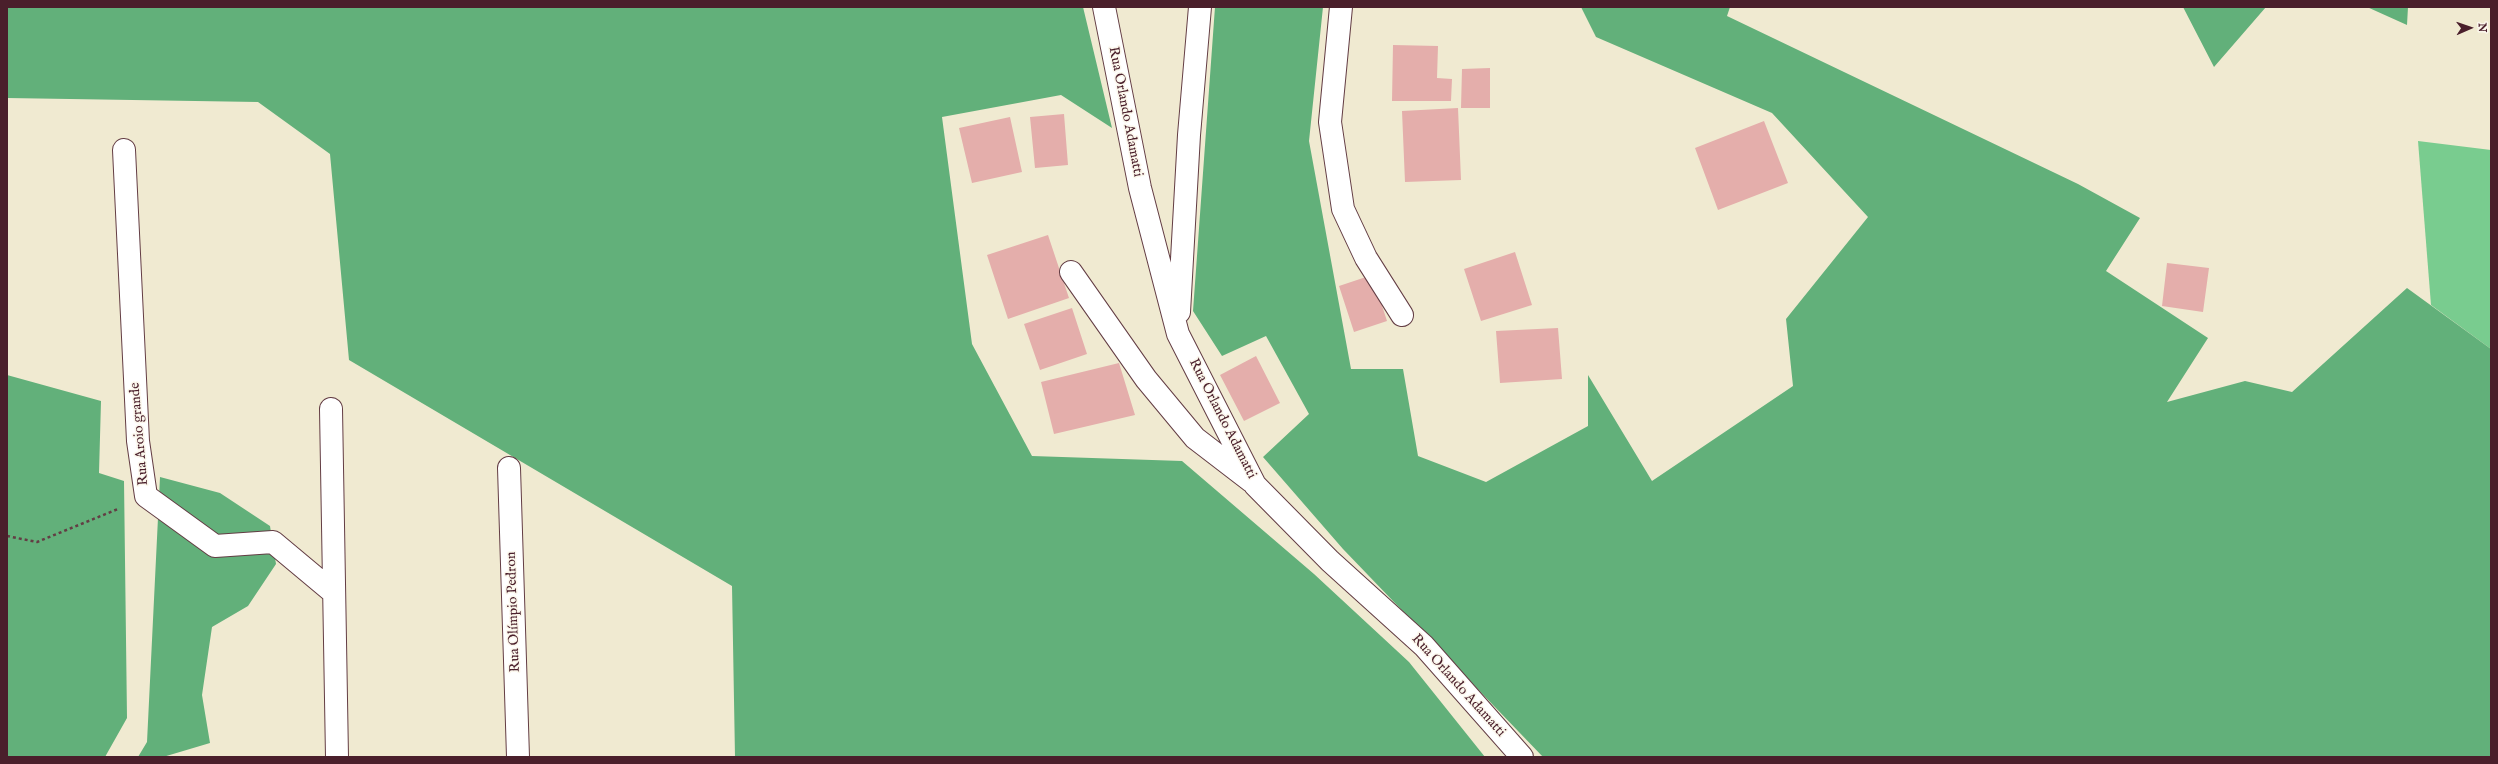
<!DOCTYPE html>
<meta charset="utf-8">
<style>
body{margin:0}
#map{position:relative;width:2498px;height:764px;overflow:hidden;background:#f0ead1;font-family:"IM FELL English",serif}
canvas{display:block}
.frame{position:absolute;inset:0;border:8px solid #4a1f2b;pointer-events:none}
.north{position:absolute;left:2450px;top:8px;width:40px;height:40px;-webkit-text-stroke:3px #fbf7ec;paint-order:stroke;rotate:88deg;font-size:11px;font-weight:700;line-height:16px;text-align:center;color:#4a1f2b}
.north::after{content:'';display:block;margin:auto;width:14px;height:18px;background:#4a1f2b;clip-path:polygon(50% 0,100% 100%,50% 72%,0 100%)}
</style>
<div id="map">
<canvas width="2498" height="764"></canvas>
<div class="frame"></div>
<div class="north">N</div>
</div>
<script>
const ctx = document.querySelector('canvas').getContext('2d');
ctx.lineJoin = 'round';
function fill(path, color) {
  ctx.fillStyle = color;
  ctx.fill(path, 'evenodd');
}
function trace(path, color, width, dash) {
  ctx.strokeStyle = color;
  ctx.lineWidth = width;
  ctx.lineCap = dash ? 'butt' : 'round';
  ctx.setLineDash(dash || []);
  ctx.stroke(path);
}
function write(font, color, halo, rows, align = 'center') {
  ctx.font = font + ' "IM FELL English",serif';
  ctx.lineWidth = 3;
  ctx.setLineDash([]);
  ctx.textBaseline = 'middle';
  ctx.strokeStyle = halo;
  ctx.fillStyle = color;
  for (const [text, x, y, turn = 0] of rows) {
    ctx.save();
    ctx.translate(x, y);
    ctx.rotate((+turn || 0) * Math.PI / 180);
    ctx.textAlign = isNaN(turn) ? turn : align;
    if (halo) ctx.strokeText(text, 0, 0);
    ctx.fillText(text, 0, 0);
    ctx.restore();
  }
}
fill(new Path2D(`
 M2418 141 2491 150V349L2431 305Z`), '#79cc8f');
fill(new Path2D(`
 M7 7H1083L1112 128 1061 95 942 117 972 344 1032 456 1182 461 1314 574 1409 662 1485 757H735L732 586 349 360 330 154 258 102 7 98Z
 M1215 7H1323L1309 141 1351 369H1403L1418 456 1486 482 1588 426V375L1652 481 1793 386 1786 319 1868 217 1772 113 1596 37 1581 7H1730L1727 16 2078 184 2140 218 2106 271 2208 338 2167 402 2245 381 2292 392 2407 288 2491 349V757H1543L1343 549 1263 457 1309 414 1266 336 1222 356 1193 311Z
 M2183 7H2266L2214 67Z
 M2367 7H2408L2407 25Z
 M7 375 101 401 99 473 124 481 127 718 105 757H7Z
 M160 477 220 493 270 526 276 564 248 606 212 627 202 695 210 743 163 757H138L147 742Z`), '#62b07a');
fill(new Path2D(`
 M1393 45 1438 46 1437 78 1452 79 1451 101H1392Z
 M1490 68V108H1461L1462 69Z
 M1458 108 1461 180 1405 182 1402 111Z
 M1064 114 1068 165 1035 168 1030 117Z
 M1010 117 1022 172 972 183 959 128Z
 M1764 121 1788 183 1718 210 1695 148Z
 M1048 235 1069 298 1008 319 987 255Z
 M1515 252 1532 305 1481 321 1464 269Z
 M2167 263 2209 268 2203 312 2162 306Z
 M1372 275 1387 321 1354 332 1339 286Z
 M1072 308 1087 354 1040 370 1024 324Z
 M1558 328 1562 379 1500 383 1496 331Z
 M1256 356 1280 403 1244 421 1220 375Z
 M1119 363 1135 415 1054 434 1041 382Z`), '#e4aeab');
const street = new Path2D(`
 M1104 7 1140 188 1178 334 1255 485 1330 561 1424 646 1522 757
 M1341 7 1330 122 1343 209 1366 258 1402 315
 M124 150 138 441 146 496 215 546 273 542 334 593
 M1071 272 1146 379 1195 438 1251 481
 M1179 312 1189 135 1200 7
 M331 409 337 757
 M509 468 518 757`);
trace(street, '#633d44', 24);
trace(new Path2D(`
 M7 536 37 542 118 509`), '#633d44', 2.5, [3, 3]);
trace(street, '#fff', 22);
write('14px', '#4a1f2b', '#fbf7ec', [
 ["Rua Orlando Adamatti",1125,112,79],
 ["Rua Orlando Adamatti",1222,419,63],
 ["Rua Aroio grande",140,434,-95],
 ["Rua Olímpio Pedron",514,612,-92],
 ["Rua Orlando Adamatti",1458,686,48]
]);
</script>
